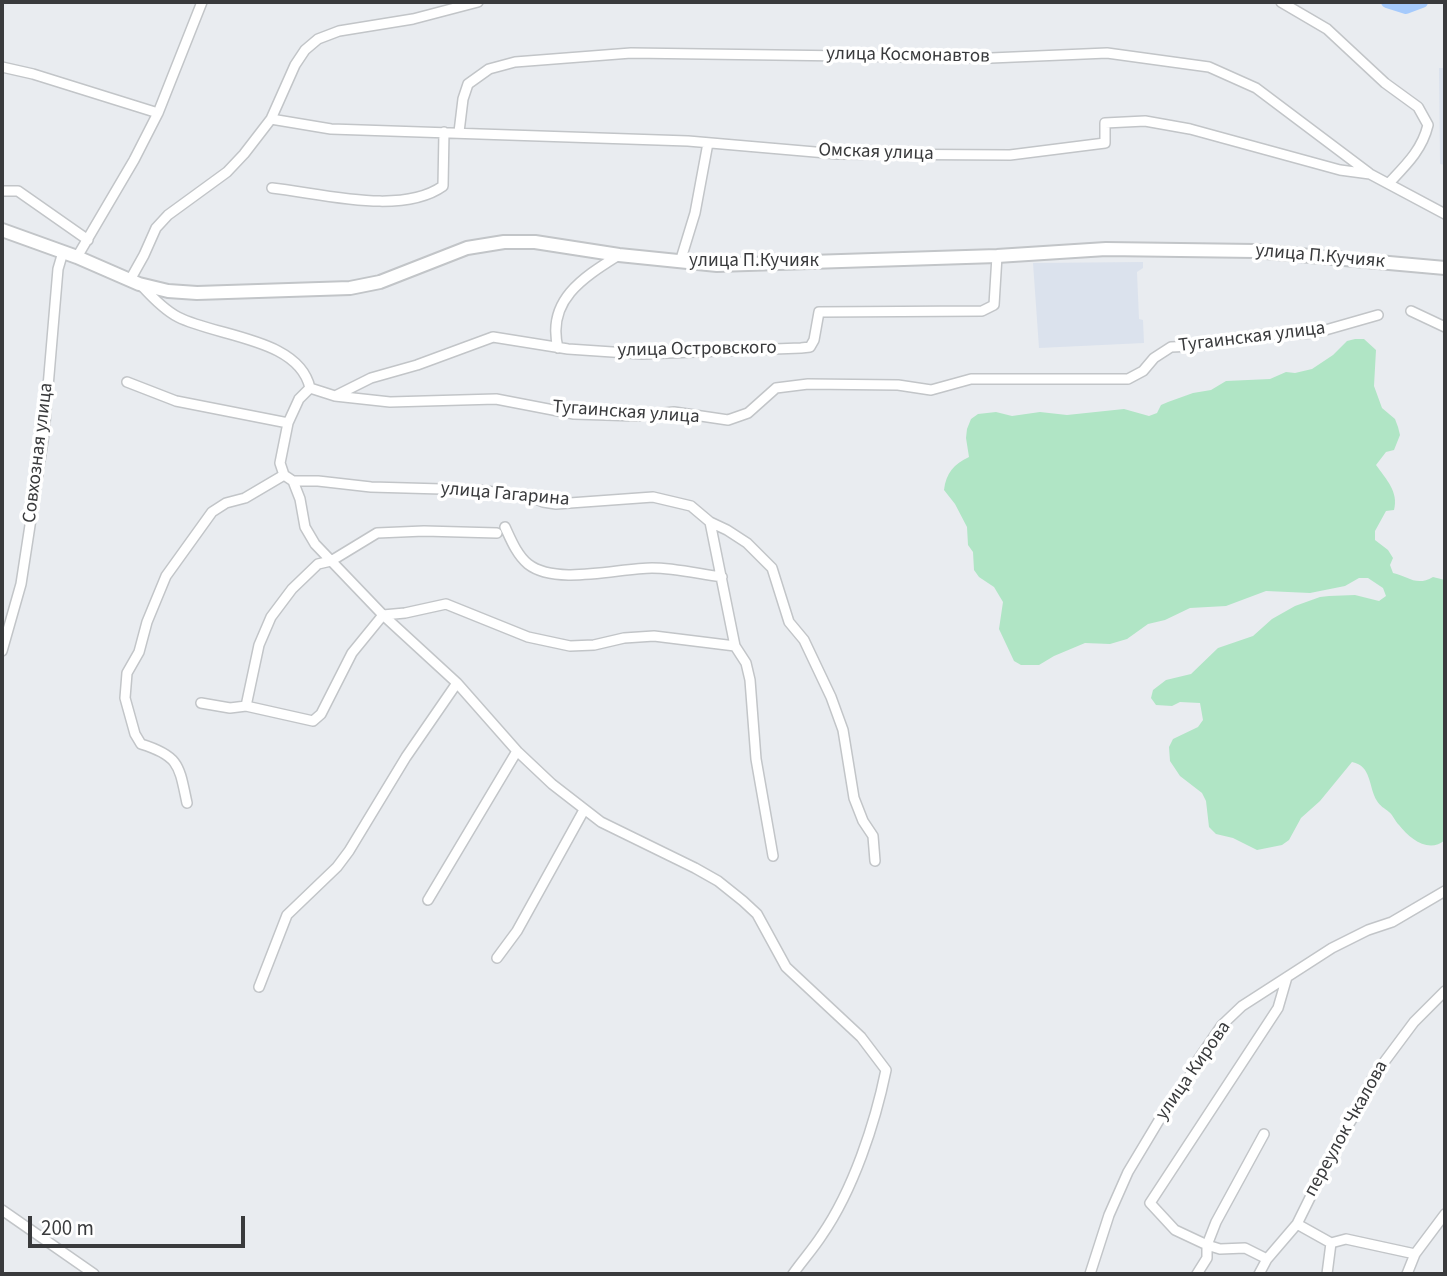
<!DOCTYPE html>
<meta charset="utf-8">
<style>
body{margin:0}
#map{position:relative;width:1447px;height:1276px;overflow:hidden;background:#e9ecf0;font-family:"Source Sans 3",sans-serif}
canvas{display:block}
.frame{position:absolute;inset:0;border:4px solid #393a3c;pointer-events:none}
.scale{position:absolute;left:28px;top:1216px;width:217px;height:32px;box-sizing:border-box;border:4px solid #393a3c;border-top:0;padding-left:9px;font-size:21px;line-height:24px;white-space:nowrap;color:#393a3c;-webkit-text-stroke:5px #fff;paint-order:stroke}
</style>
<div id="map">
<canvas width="1447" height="1276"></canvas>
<div class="frame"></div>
<div class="scale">200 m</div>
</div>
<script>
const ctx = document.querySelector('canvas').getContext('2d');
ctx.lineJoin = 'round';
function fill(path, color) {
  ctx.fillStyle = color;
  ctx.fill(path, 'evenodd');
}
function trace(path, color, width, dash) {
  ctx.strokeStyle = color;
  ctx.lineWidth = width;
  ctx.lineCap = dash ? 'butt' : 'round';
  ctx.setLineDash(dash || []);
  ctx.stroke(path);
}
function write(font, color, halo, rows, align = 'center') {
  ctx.font = font + ' "Source Sans 3",sans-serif';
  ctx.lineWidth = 7;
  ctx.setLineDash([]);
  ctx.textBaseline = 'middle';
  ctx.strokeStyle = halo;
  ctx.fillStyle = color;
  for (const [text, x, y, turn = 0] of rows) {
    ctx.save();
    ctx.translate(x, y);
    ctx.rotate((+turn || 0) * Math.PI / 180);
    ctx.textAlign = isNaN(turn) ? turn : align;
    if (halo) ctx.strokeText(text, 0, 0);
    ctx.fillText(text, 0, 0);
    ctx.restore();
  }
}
fill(new Path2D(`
 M1439 68H1445V165L1440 164Z
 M1143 262V268L1137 272 1139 319 1143 320 1144 343 1039 348 1033 263Z`), '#dbe2ed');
fill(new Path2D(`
 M1355 339H1364L1376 350 1374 386 1382 408 1395 419 1398 427 1400 435 1394 450 1386 452 1376 465C1386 479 1399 492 1394 510L1386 511 1375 531V540L1388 550 1393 558 1390 565 1393 573C1408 576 1416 587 1433 577L1445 580V840C1429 854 1410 839 1399 825 1395 821 1393 815 1389 812 1384 808 1380 806 1377 801 1368 786 1372 766 1352 762L1320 801 1301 818 1289 840 1282 845 1257 850 1233 838 1216 834 1209 827 1206 801 1202 793 1180 776 1170 761 1169 747 1173 739 1198 727 1203 720 1200 703 1180 702 1172 706 1156 705 1151 698 1153 690 1166 680 1191 674 1218 648 1253 636 1272 619 1295 606 1320 597 1329 596 1355 595 1379 601 1386 596 1383 588 1368 578H1359L1345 586 1310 593 1266 591 1226 606 1190 608 1165 620 1148 624 1127 639 1110 644 1085 643 1054 656 1039 665H1021L1014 661 999 629 1003 602 994 587 979 577 974 570 973 552 968 545 967 527 955 504 944 490C946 473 954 464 969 457L966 438 967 429 971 419 978 414 996 412 1012 416 1040 412 1067 415 1124 409 1149 416 1157 413 1161 405 1168 402 1193 393 1211 390 1226 381 1270 379 1286 372 1295 373 1312 369 1333 355 1347 341Z`), '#b0e5c5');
trace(new Path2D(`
 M1387 2 1406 8 1422 2`), '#a5cafc', 12);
const street = new Path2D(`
 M1281 2 1327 29 1385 83 1418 107 1428 125C1422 150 1406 165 1389 183
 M2 67 33 74 158 113
 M271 119 331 129 688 141 838 154 1010 155 1105 143V123L1145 121 1190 129 1340 170 1370 174 1445 214
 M459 132 463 99 468 84 489 69 515 62 631 53 991 58 1107 53 1209 67 1256 88 1369 173
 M272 188C320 193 401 216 443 186L444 132
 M2 191H18L88 240
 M77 257 134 160 158 113 202 2
 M680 262 695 213 708 143
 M130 280 144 255 156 228 168 215 227 172 244 154 271 119 295 65 305 50 318 39 339 31 413 19 478 2
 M141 285C151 296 164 310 178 317 217 337 299 338 310 388L335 396 390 402 496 399 574 414 637 416 674 412 728 420 748 413 776 388 808 384 898 385 931 390 971 379H1128L1143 371 1154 358 1171 347 1194 346 1258 335 1315 333 1378 315
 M1411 311 1445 327
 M558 348C546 300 584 277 619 255
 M127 382 176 401 288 423
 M310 388 299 399 288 423 280 463 284 475 293 481 300 499 305 527 315 544 383 615 457 683 517 751 552 784 601 822 695 868 718 881 743 901 757 914 786 967 861 1037 886 1070C875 1124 853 1190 822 1235 813 1249 802 1261 793 1274
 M337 395 371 378 417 365 493 337 568 349 642 354 801 348 810 347 814 340 819 312 982 311 994 305 997 256
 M293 481H318L371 487 477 490 528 496 543 502 556 504 653 497 691 506 710 522 735 646 746 663 750 680 756 759 773 856
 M710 522 727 530 747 543 772 568 789 622 804 640 831 697 843 730 854 798 863 821 873 836 875 861
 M505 527C511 540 517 555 528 564 556 586 619 568 652 568 675 568 699 574 722 577
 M2 651 21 584 44 434 58 269 63 252
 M201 703 230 708 246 706 313 721 321 714 352 653 383 615 405 613 446 604 528 637 570 646 594 645 624 638 654 636 735 646
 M246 706 259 645 271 617 292 589 318 564 331 561 377 533 424 531 497 533
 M187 803C179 766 180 756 141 744L135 734 125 698 127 673 139 652 147 622 166 576 212 512 226 503 245 498 284 475
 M428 900 517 751
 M497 958 517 931 584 810
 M259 987 287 915 337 867 349 851 406 757 457 683
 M2 1210 94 1274
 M1297 1224 1331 1243 1346 1239 1415 1254
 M1267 1259 1245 1248 1220 1249 1207 1245 1175 1230 1150 1203 1278 1008 1287 977
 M1090 1274 1109 1215 1128 1172 1161 1117 1183 1089 1198 1060 1222 1025 1242 1006 1332 948 1368 930 1392 922 1445 891
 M1197 1274 1207 1258V1245L1216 1222 1264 1134
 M1259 1274 1267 1259 1297 1224 1337 1143 1357 1111 1373 1077 1414 1022 1445 991
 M1327 1274 1331 1243
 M1407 1274 1415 1254 1445 1214`);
const secondary = new Path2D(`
 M2 230 77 257 139 284 168 291 197 293 350 288 380 282 467 248 504 242H535L619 255 717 265 997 256 1106 249 1255 251 1445 268`);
trace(street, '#c2c5c8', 12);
trace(secondary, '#c2c5c8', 16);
trace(street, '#fff', 9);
trace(secondary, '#fff', 12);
write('19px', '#393a3c', '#fff', [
 ["улица Космонавтов",908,56,1],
 ["Омская улица",876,153,2],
 ["улица П.Кучияк",1320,257,5],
 ["улица П.Кучияк",754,262],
 ["Тугаинская улица",1252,338,-7],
 ["улица Островского",697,350,-1],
 ["Тугаинская улица",626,413,4],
 ["Совхозная улица",39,453,-83],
 ["улица Гагарина",505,495,5],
 ["улица Кирова",1194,1071,-55],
 ["переулок Чкалова",1347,1129,-61]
]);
</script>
